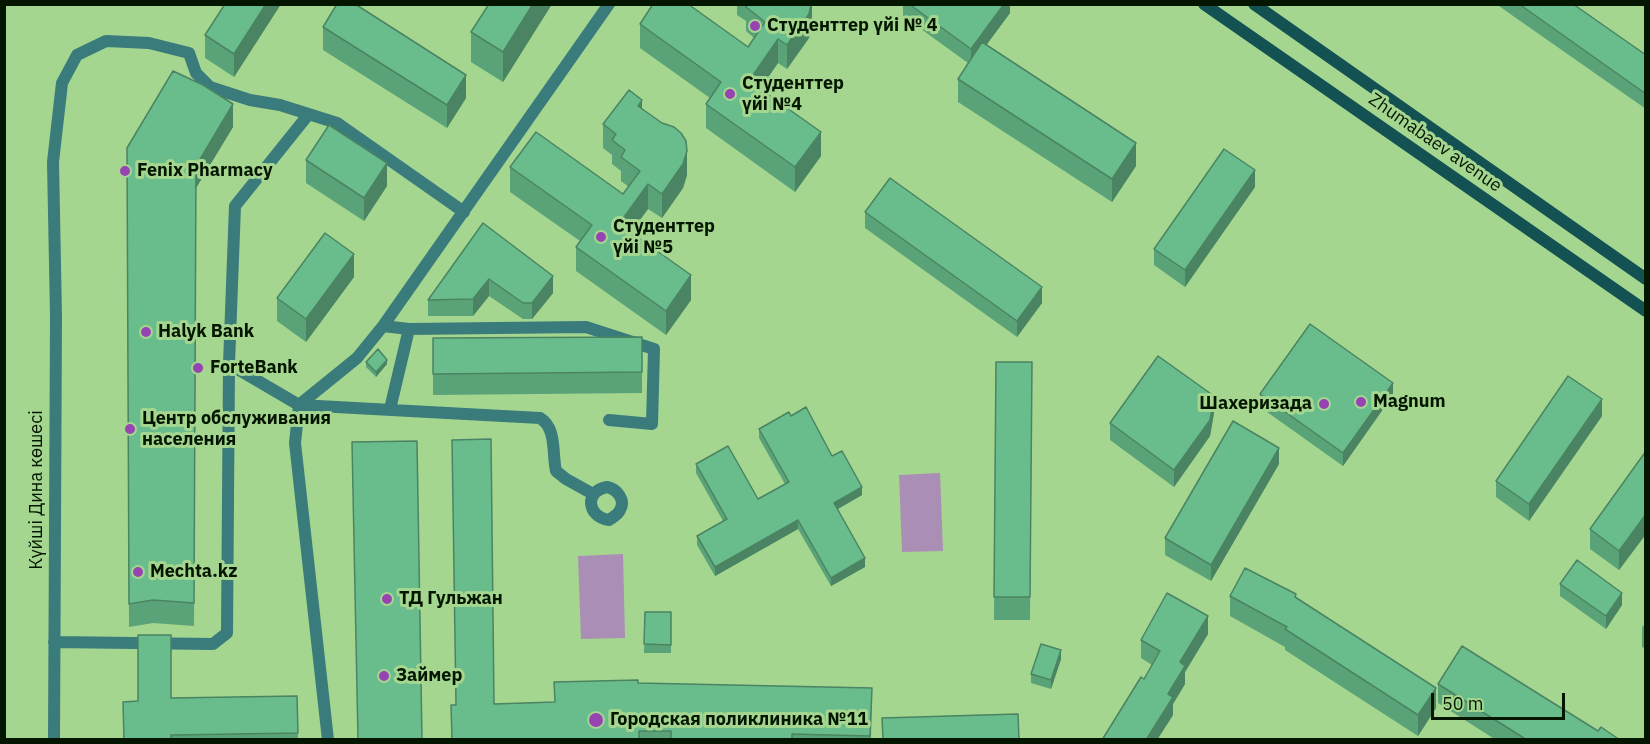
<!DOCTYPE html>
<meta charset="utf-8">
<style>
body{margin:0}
#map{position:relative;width:1650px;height:744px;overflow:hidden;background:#a4d690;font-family:"IBM Plex Sans",sans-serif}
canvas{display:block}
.frame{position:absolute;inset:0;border:6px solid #041500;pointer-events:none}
.scale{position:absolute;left:1431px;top:693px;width:134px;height:27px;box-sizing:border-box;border:3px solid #041500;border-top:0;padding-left:8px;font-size:18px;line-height:21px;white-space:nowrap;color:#041500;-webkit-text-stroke:4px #a4d690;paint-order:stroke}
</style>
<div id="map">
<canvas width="1650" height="744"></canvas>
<div class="frame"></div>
<div class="scale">50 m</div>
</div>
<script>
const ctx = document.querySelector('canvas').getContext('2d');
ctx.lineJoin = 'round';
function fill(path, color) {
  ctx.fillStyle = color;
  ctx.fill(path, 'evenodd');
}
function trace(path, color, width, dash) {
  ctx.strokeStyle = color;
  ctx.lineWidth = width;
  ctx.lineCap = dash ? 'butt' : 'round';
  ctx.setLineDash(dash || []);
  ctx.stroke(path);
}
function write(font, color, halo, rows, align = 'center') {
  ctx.font = font + ' "IBM Plex Sans",sans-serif';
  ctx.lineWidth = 6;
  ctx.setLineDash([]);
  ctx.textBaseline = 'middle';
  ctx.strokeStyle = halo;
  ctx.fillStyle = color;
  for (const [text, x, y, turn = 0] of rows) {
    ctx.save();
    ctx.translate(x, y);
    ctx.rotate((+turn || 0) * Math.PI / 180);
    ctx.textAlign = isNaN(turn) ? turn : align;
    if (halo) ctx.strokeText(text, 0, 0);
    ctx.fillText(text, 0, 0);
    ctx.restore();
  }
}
fill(new Path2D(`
 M940 473 943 551 902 552 899 475Z
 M623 554 625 638 581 639 578 556Z`), '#ab8eb5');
trace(new Path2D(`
 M383 326 409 329 586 327 654 349 652 424 609 420
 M229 364 299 405 540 418C557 428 552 454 556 471L566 479 593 494
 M390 409 409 329
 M607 487C617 489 626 500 620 510 618 515 613 517 609 520 587 517 584 491 607 487Z
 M54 642 213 644 227 633 229 364 235 206 308 115
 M54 740 56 316 53 162 62 83 77 55 106 41 149 43 189 53 196 73 210 87 250 100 280 105 337 123 464 212
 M328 740 295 443 299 405 357 358 383 326 609 4`), '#3a7b7c', 12);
trace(new Path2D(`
 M1204 4 1646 311
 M1254 4 1646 279`), '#135152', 12);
fill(new Path2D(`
 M225 4H281L234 77 205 58V35Z
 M489 4H552L503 82 471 62V32Z
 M735 4H812V26L809 38 787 69 778 63 760 89 821 156 795 192 706 128V104L710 98 640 48V24L748 47 754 38 746 31V21L737 15V6Z
 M903 4H1010V13L986 45 1136 166 1112 202 958 102V79L968 63 903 16Z
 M1496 4H1573L1646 55V109Z
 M323 27 466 98 447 128 323 50Z
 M642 109 687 175 683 188 662 218 648 209 631 232 691 300 666 335 576 271V247L580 241 510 192V167L623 194 629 187 621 181V171L612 164V155L603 148V124Z
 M233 127 196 188 194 626 153 623 129 627 127 148Z
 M306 160 387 186 364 221 306 183Z
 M1255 187 1185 287 1154 265V249Z
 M865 212 1042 303 1017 337 865 228Z
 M483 223 553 293 532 319H523L489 296 473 316H428V300Z
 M354 277 306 342 277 321V298Z
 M433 338 642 372V393L433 395Z
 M366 362 387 364 376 377 366 367Z
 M996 362H1032L1030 620H994Z
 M1260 394 1393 395 1343 466 1260 407Z
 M1214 413 1210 436 1174 487 1110 440V423Z
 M791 416 832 456 862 495 838 509 865 567 831 586 798 529 715 576 697 545V536L723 521 696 473V464L758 499 785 484 759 438V429Z
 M1602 416 1529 521 1496 497V481Z
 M1646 451V534L1619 570 1590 549V529Z
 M1279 464 1211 581 1165 555V538Z
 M1560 584 1622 605 1606 629 1560 596Z
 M1230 596 1296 597 1436 708 1418 736 1285 650V647L1230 616Z
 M645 612H671V653H644Z
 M1646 623V649L1642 647V627Z
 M1208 634 1185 672V684L1173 704V715L1157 740H1102L1144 679 1152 665 1141 658V640Z
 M1061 659 1051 689 1031 683V674Z
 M638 683 872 688 871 740H451V705L554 702Z
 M1438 684 1598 731 1620 740H1496L1438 703Z
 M297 696 298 740H123L138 701 171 698Z`), '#5aa378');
fill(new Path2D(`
 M266 4H281L234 77V54Z
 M533 4H552L503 82V52Z
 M811 4H812V26L809 38 787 69V45Z
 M1004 4H1010V13L971 66V49Z
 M778 39V63L749 105V81Z
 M466 75V98L447 128V105Z
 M642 100V124L638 106Z
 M233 104V127L196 188 194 626 196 166Z
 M821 132V156L795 192V167Z
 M1136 143V166L1112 202V179Z
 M687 151V175L683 188 662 218V194Z
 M387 163V186L364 221V198Z
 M1255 170V187L1185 287V270Z
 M648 184V209L619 248V224Z
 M354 254V277L306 342V319Z
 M691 275V300L666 335V311Z
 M553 276V293L532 319V303Z
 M489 279V296L473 316V299Z
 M1042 287V303L1017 337V321Z
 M387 360V364L376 377V372Z
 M1393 383V395L1343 466V453Z
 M1214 396V413L1210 436 1174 487V470Z
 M1602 399V416L1529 521V504Z
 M1279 448V464L1211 581V565Z
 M862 487V495L834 511V503Z
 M1646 514V534L1619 570V551Z
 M798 520V529L715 576V567Z
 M865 558V567L831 586V578Z
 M1622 593V605L1606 629V616Z
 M1208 616V634L1185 672V684L1173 704V715L1157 740H1146L1168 694 1180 662Z
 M1061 650V659L1051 689V680Z
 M1436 688V708L1418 736V715Z`), '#4a8462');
const building = new Path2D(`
 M225 4H266L234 54 205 35Z
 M337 4H355L466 75 447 105 323 27Z
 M489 4H533L503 52 471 32Z
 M653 4H688L748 47 765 22 746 7 748 4H811L809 14 787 45 778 39 749 81 821 132 795 167 706 104 721 82 640 24Z
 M909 4H1004L971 49Z
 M1519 4H1573L1646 55V94Z
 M982 42 1136 143 1112 179 958 79Z
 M173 71 203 85 233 104 196 166 194 603 153 600 129 604 127 148Z
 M629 90 642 100 638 106 662 123 674 127 681 133 686 141 687 151 683 164 662 194 648 184 619 224 691 275 666 311 576 247 592 225 510 167 536 132 623 194 640 171 621 157 625 150 612 140 616 134 603 124Z
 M329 125 387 163 364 198 306 160Z
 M1224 149 1255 170 1185 270 1154 249Z
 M890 178 1042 287 1017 321 865 212Z
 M483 223 553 276 532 303H523L489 279 473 299 428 300Z
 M325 233 354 254 306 319 277 298Z
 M1310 324 1393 383 1343 453 1260 394Z
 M642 337V372L433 374V338Z
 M378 349 387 360 376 372 366 362Z
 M1158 356 1214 396 1210 420 1174 470 1110 423Z
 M996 362H1032L1030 597H994Z
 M1568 376 1602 399 1529 504 1496 481Z
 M806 407 832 456 842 451 862 487 834 503 865 558 831 578 798 520 715 567 697 536 727 519 696 464 728 446 758 499 789 482 759 429 789 412 791 416Z
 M1233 421 1279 448 1211 565 1165 538Z
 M491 439 494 704 555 702 554 682 638 680V683L872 688 870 736 792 734V740H671V731H639V740H452L451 705H456L452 440Z
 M417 441 422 740H358L352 442Z
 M1646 451V514L1619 551 1590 529Z
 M1577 560 1622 593 1606 616 1560 584Z
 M1245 568 1296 594 1295 597 1436 688 1418 715 1285 629 1287 627 1230 596Z
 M1167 593 1208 616 1180 662 1185 666 1168 694 1173 697 1146 740H1102L1141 677 1144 679 1160 651 1141 640Z
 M645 612H671V645L644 644Z
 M138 635H171V698L297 696 298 733 171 735V740H124L123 702 138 701Z
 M1041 644 1061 650 1051 680 1031 674Z
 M1462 646 1598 731 1601 727 1620 740H1527L1438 684Z
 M1018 714 1019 740H883L882 718Z`);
fill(building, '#69bd8c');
trace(building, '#4a8462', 1.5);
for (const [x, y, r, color] of [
 [755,26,6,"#9744b2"],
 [730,94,6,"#9744b2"],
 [125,171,6,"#9744b2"],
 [601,237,6,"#9744b2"],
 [146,332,6,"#9744b2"],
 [198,368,6,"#9744b2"],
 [1361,402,6,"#9744b2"],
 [1324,404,6,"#9744b2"],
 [130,429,6,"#9744b2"],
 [138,572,6,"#9744b2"],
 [387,599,6,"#9744b2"],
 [384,676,6,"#9744b2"],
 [596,720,8,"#9744b2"]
]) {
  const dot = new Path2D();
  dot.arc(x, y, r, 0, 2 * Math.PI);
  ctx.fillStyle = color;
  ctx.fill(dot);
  trace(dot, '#a4d690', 2);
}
write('bold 18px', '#041500', '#a4d690', [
 ["Студенттер үйі № 4",767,26],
 ["Студенттер",742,84],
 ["үйі №4",742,105],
 ["Fenix Pharmacy",137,171],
 ["Студенттер",613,227],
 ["үйі №5",613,248],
 ["Halyk Bank",158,332],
 ["ForteBank",210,368],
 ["Magnum",1373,402],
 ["Шахеризада",1312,404,"right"],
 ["Центр обслуживания",142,419],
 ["населения",142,440],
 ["Mechta.kz",150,572],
 ["ТД Гульжан",399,599],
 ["Займер",396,676],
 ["Городская поликлиника №11",610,720]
], 'left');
write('18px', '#041500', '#a4d690', [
 ["Zhumabaev avenue",1435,143,35],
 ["Күйші Дина көшесі",37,490,-90]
]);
</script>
